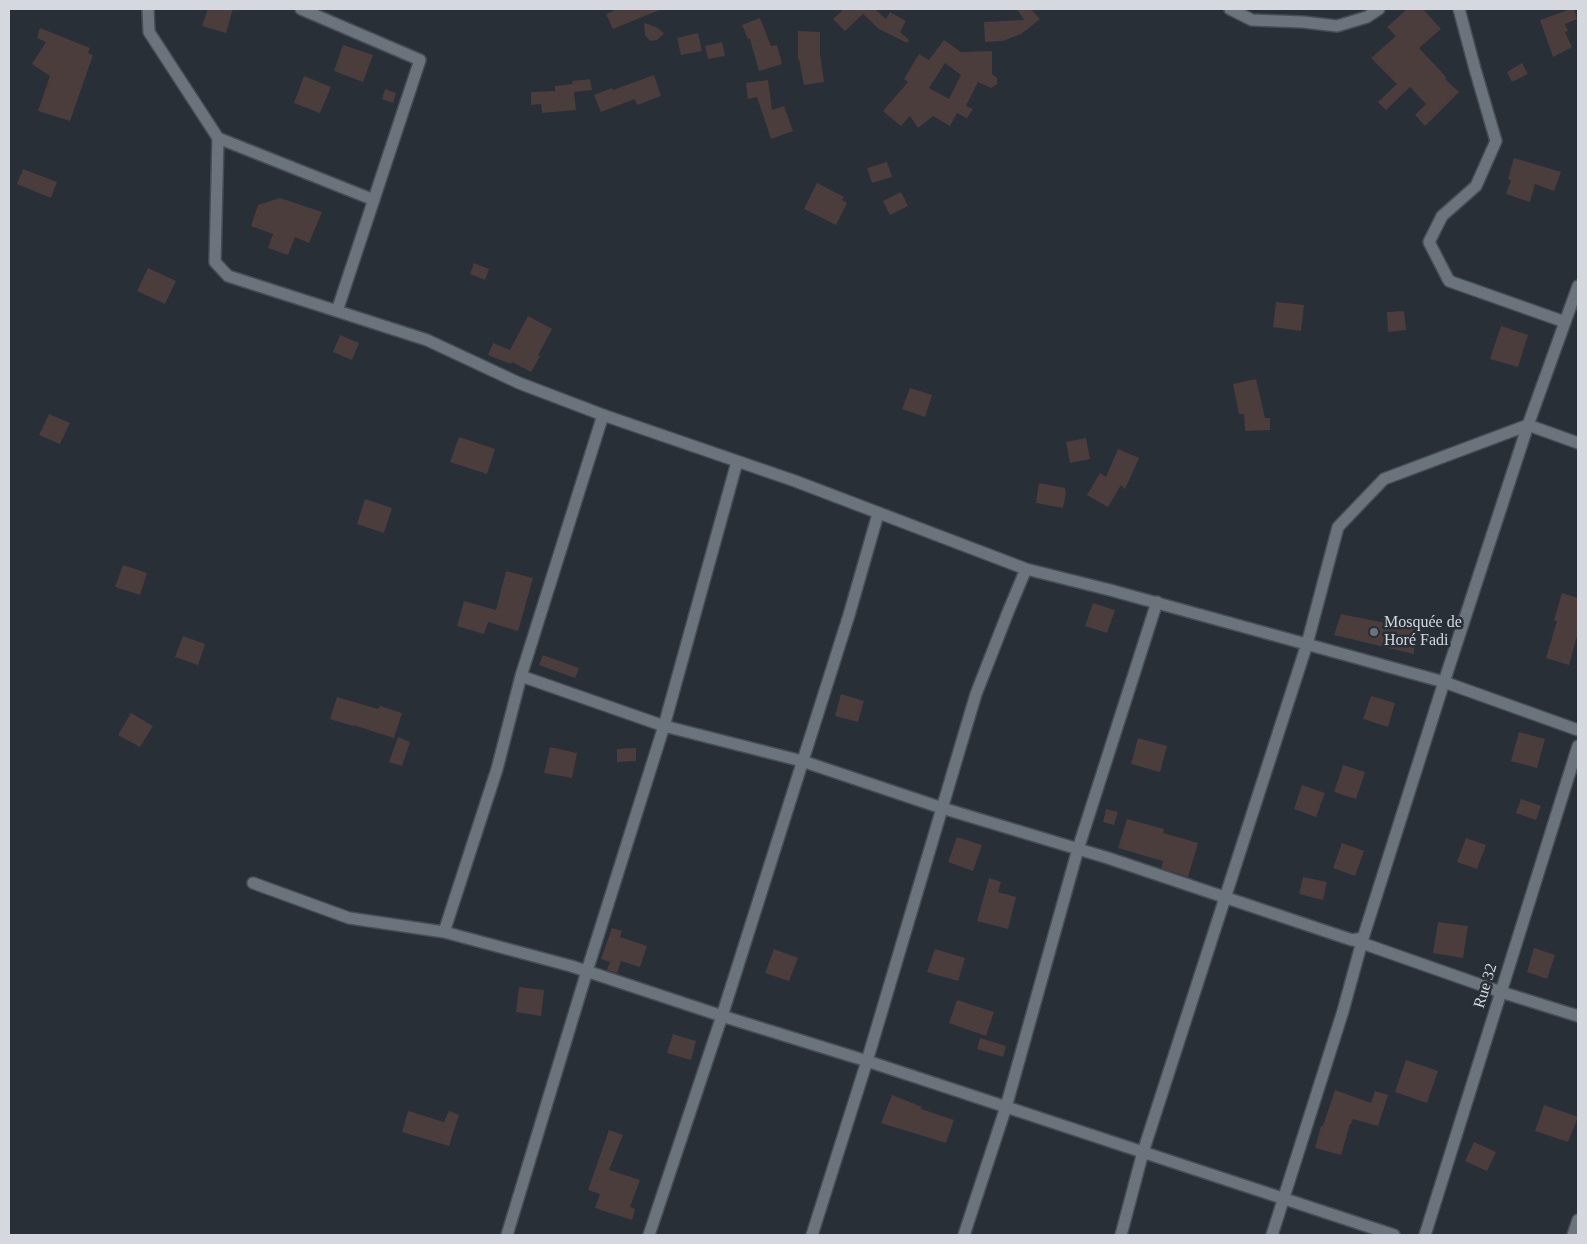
<!DOCTYPE html>
<meta charset="utf-8">
<style>
body{margin:0}
#map{position:relative;width:1587px;height:1244px;overflow:hidden;background:#282f37;font-family:"Times New Roman",serif}
canvas{display:block}
.frame{position:absolute;inset:0;border:10px solid #d5d9df;pointer-events:none}
</style>
<div id="map">
<canvas width="1587" height="1244"></canvas>
<div class="frame"></div>
</div>
<script>
const ctx = document.querySelector('canvas').getContext('2d');
ctx.lineJoin = 'round';
function fill(path, color) {
  ctx.fillStyle = color;
  ctx.fill(path, 'evenodd');
}
function trace(path, color, width, dash) {
  ctx.strokeStyle = color;
  ctx.lineWidth = width;
  ctx.lineCap = dash ? 'butt' : 'round';
  ctx.setLineDash(dash || []);
  ctx.stroke(path);
}
function write(font, color, halo, rows, align = 'center') {
  ctx.font = font + ' "Times New Roman",serif';
  ctx.lineWidth = 5;
  ctx.setLineDash([]);
  ctx.textBaseline = 'middle';
  ctx.strokeStyle = halo;
  ctx.fillStyle = color;
  for (const [text, x, y, turn = 0] of rows) {
    ctx.save();
    ctx.translate(x, y);
    ctx.rotate((+turn || 0) * Math.PI / 180);
    ctx.textAlign = isNaN(turn) ? turn : align;
    if (halo) ctx.strokeText(text, 0, 0);
    ctx.fillText(text, 0, 0);
    ctx.restore();
  }
}
fill(new Path2D(`
 M208 9H233L226 33 202 26Z
 M618 9H662L613 29 606 14Z
 M844 9H875L886 19 890 12 906 21 900 32 909 40 907 43 879 29 863 14 845 31 833 19Z
 M1017 9H1031L1040 19 1021 34 1003 41 985 42 984 22 1024 20Z
 M1407 9H1423L1441 29 1419 48 1446 77 1445 79 1459 92 1425 126 1415 115 1426 104 1410 87 1386 110 1378 102 1397 84 1371 58 1396 36 1387 27Z
 M1571 9H1574L1577 19 1565 24 1568 31 1565 32 1572 47 1553 57 1540 20Z
 M760 18 771 46 777 45 782 64 759 71 750 39H748L742 25Z
 M644 23 656 27 664 33 657 40 650 41 645 35Z
 M40 28 90 48 88 53 93 55 70 121 38 111 50 76 32 64 46 42 37 38Z
 M798 31 820 32V54L824 82 804 85 799 59 798 60Z
 M698 33 702 51 681 55 677 38Z
 M944 40 961 52 992 51V74L997 78V84L991 88 978 82 966 106 973 109 967 118 957 113 950 126 933 116 918 128 910 116 901 126 883 111 908 82 904 79 919 54 929 60ZM945 63 961 75 949 99 929 88Z
 M722 42 725 56 708 59 705 46Z
 M343 45 373 55 363 82 334 71Z
 M1522 63 1528 74 1512 82 1507 72Z
 M654 75 661 96 637 105 635 99 601 112 594 95 612 88 613 90Z
 M304 76 331 87 320 113 294 103Z
 M590 79 592 90 574 92 576 110 542 113 541 104 531 105V92L555 91V86L573 84 572 81Z
 M768 80 772 110 784 106 793 131 771 139 757 97 748 99 746 83Z
 M385 89 396 93 393 103 382 99Z
 M1514 158 1561 172 1554 191 1535 184 1530 202 1506 194 1511 180 1508 179Z
 M887 162 892 177 872 183 867 168Z
 M23 169 57 182 51 198 17 184Z
 M817 183 844 197 842 200 847 203 836 225 804 209Z
 M901 192 908 206 890 215 883 201Z
 M280 198 322 212 309 243 295 237 288 255 268 248 273 234 251 226 258 205Z
 M474 263 489 269 485 280 470 274Z
 M148 268 176 281 165 304 137 291Z
 M1276 302 1304 305 1301 331 1273 327Z
 M1404 311 1406 330 1388 332 1387 312Z
 M528 316 552 329 538 355 540 356 531 372 512 362 511 364 488 355 493 343 510 350Z
 M1501 326 1528 335 1518 367 1490 359Z
 M340 335 359 343 352 360 333 352Z
 M1256 379 1265 418H1270V430L1245 431 1244 414H1239L1233 384Z
 M910 388 932 395 925 417 902 409Z
 M49 414 70 423 60 444 39 435Z
 M459 437 495 449 487 474 450 462Z
 M1086 438 1090 459 1070 463 1066 442Z
 M1118 449 1139 458 1125 489 1121 485 1108 507 1087 495 1100 473 1106 477Z
 M1039 483 1065 488 1066 494 1063 508 1036 503Z
 M365 499 392 508 384 533 357 524Z
 M123 565 147 573 140 595 115 587Z
 M506 571 533 578 518 631 488 622 484 634 457 626 464 601 496 610Z
 M1562 593 1578 598V632L1569 665 1546 658 1557 621 1554 620Z
 M1093 603 1115 610 1107 633 1085 626Z
 M1341 614 1414 629V654L1334 635Z
 M183 636 205 644 198 665 175 657Z
 M543 655 579 668 575 678 539 665Z
 M841 694 864 701 858 722 835 716Z
 M1371 696 1395 703 1388 727 1363 719Z
 M337 697 378 709 380 706 402 713 394 738 353 725V726L330 719Z
 M131 713 153 726 140 747 118 735Z
 M1519 732 1545 739 1537 768 1511 761Z
 M398 737 410 742 402 766 389 762Z
 M1138 738 1167 746 1160 772 1131 764Z
 M550 747 577 753 572 778 544 773Z
 M636 748V761L617 762V749Z
 M1343 765 1365 772 1356 799 1334 792Z
 M1302 785 1325 793 1316 817 1294 809Z
 M1521 799 1541 806 1536 820 1516 813Z
 M1106 809 1118 812 1114 825 1103 822Z
 M1127 819 1164 829 1163 833 1198 843 1188 877 1161 868 1163 861 1118 848Z
 M957 837 982 845 973 871 948 862Z
 M1466 838 1486 845 1477 869 1457 862Z
 M1342 843 1364 851 1355 876 1333 868Z
 M1303 877 1327 882 1323 900 1299 894Z
 M989 878 1001 882 998 892 1016 897 1008 929 977 921Z
 M1438 922 1468 926 1463 958 1433 953Z
 M612 928 622 931 620 937 647 946 640 967 621 961 617 973 607 970 610 962 601 959Z
 M1534 948 1555 955 1547 979 1527 972Z
 M774 949 798 958 789 981 765 973Z
 M935 949 965 958 958 981 927 972Z
 M519 987 544 990 541 1016 516 1012Z
 M957 1000 994 1012 986 1036 949 1023Z
 M673 1034 696 1041 691 1060 667 1053Z
 M980 1038 1006 1046 1003 1057 977 1049Z
 M1406 1060 1438 1071 1427 1103 1395 1092Z
 M1335 1090 1371 1103 1375 1091 1388 1095 1378 1126 1353 1119 1351 1124H1350L1341 1155 1315 1148 1321 1126H1323Z
 M892 1095 922 1107 921 1109 954 1120 946 1143 881 1123Z
 M1544 1105 1578 1117 1568 1142 1535 1131Z
 M408 1111 444 1122 449 1111 459 1115 449 1146 402 1132Z
 M609 1130 623 1135 609 1170 640 1180 630 1207 635 1209 632 1220 595 1208 600 1194 588 1190Z
 M1474 1142 1496 1152 1487 1171 1465 1161Z`), '#4a3d3c');
const street = new Path2D(`
 M148 9 149 32 218 138 215 262 228 276 427 340 519 383 603 415 795 481 1026 569 1110 590 1444 682 1578 730
 M301 9 420 60 337 311
 M1230 9 1252 20 1303 22 1337 26 1367 17 1379 9
 M1459 9 1475 69 1496 141 1476 186 1442 216 1429 242 1449 281 1565 322
 M218 138 374 200
 M521 676 603 415
 M253 883 349 918 444 932 571 966 722 1016 867 1061 1394 1235
 M444 932 497 769 521 676 664 726 802 761 942 808 1108 858 1352 940 1363 938
 M1356 941 1501 992 1578 1016
 M507 1235 587 971 664 726 737 462
 M649 1235 722 1016 849 615 878 514
 M812 1235 867 1061 976 694 1008 612 1026 569
 M964 1235 1006 1107 1078 849 1157 602
 M1121 1235 1143 1152 1307 644 1338 527 1384 479 1528 425 1578 443
 M1272 1235 1343 1011 1363 938 1444 682 1528 425 1578 286
 M1425 1235 1578 746
 M1573 1235 1578 1220`);
trace(street, '#474d55', 14);
trace(street, '#6b737d', 11);
for (const [x, y, r, color] of [
 [1374,632,5,"#6b7280"]
]) {
  const dot = new Path2D();
  dot.arc(x, y, r, 0, 2 * Math.PI);
  ctx.fillStyle = color;
  ctx.fill(dot);
  trace(dot, '#282f37', 2);
}
write('16px', '#d5d9df', '#282f37', [
 ["Mosquée de",1384,623],
 ["Horé Fadi",1384,641]
], 'left');
write('16px', '#d5d9df', '#282f37', [
 ["Rue 32",1486,986,-73]
]);
</script>
